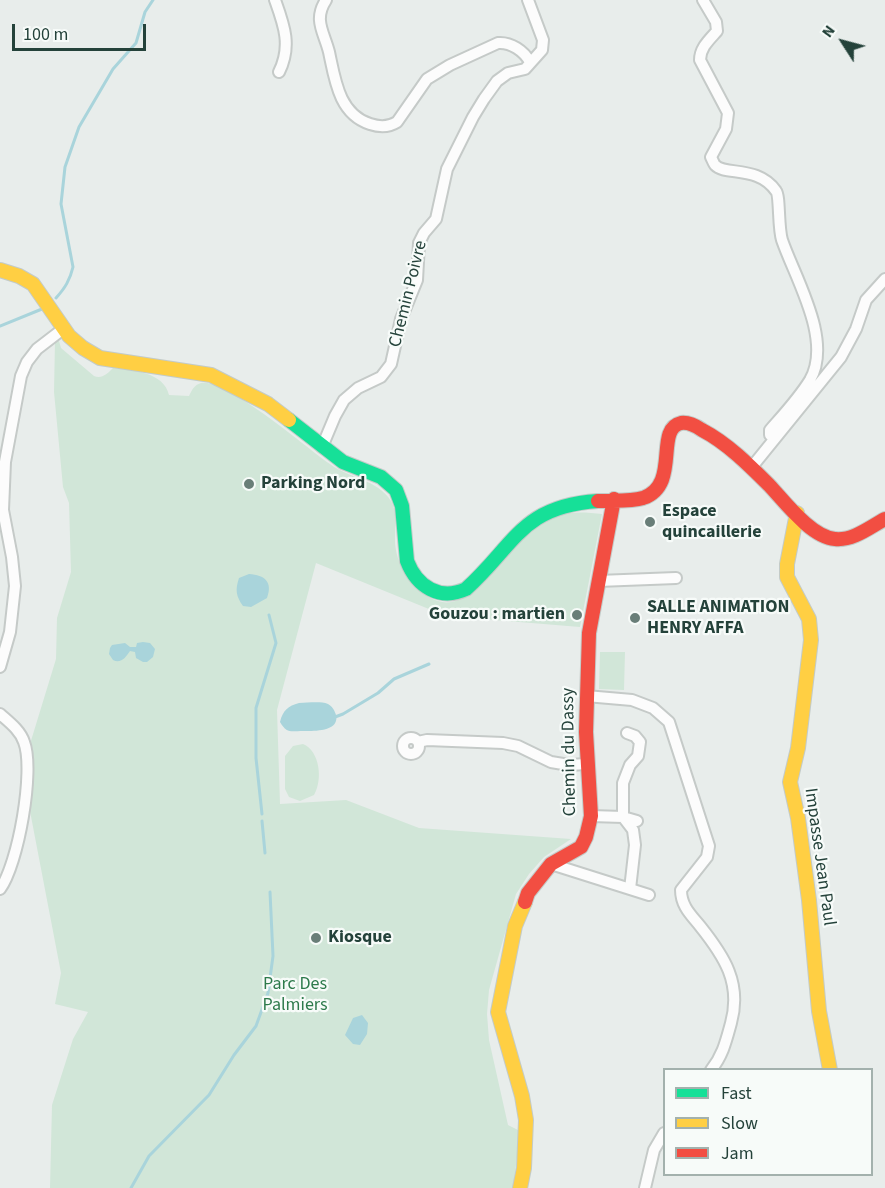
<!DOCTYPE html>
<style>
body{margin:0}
#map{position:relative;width:885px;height:1188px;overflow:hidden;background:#e8edeb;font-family:"Source Sans 3",sans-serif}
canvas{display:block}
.legend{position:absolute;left:663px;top:1068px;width:210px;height:108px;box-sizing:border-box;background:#f7fbf9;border:2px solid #a3b1ad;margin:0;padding:8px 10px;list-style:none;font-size:18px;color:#24423a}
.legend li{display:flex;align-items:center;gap:12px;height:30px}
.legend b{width:30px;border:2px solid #a3b1ad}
.north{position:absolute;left:813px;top:12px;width:60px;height:60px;-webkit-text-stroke:4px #f7fbf9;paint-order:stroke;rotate:306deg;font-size:16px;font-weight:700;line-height:24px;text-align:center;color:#24423a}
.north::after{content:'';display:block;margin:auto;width:21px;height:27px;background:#24423a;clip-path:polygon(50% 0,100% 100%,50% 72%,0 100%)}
.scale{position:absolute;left:12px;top:24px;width:134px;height:27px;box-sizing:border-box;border:3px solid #24423a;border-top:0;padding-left:8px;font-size:18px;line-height:21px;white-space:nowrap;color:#24423a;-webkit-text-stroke:4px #f7fbf9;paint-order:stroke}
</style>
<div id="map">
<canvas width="885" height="1188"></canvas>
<ul class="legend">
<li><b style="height:8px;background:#16e098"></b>Fast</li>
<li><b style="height:8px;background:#ffcf43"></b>Slow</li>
<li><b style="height:8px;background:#f24e42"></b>Jam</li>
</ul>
<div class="north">N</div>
<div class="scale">100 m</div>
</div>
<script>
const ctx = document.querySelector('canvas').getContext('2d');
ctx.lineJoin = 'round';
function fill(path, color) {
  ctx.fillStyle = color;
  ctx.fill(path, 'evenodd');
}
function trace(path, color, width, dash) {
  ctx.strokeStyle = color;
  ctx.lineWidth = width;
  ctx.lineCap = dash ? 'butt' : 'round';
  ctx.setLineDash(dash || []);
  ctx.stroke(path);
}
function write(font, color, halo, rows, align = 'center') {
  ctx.font = font + ' "Source Sans 3",sans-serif';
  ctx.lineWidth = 4.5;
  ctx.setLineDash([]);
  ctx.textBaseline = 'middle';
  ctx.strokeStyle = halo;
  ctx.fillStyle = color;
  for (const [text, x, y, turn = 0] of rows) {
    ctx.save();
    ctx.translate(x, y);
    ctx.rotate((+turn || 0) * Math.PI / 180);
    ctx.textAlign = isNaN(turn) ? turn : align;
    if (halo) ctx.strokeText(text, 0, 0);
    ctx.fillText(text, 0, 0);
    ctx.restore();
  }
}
fill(new Path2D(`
 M55 341H59L61 348 94 376C102 379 107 374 113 368 132 370 164 372 169 395L189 396C192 390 194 385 201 383 225 377 308 449 330 464 350 479 377 479 391 501 399 514 393 535 396 550 399 570 418 595 438 601 475 613 507 544 532 525 551 511 580 511 602 514L580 627 446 616 316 563 277 710 280 804 346 800 419 828 571 839 544 857 529 874 516 894 489 990 487 1014 489 1040 508 1125 518 1130V1150L513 1188H50L52 1105 73 1039 88 1012 55 1004 61 973 29 806 30 744 56 659 57 618 71 572 69 503 63 487 54 392Z
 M600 652H625L624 690 599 689Z
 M303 744C320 751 323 780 314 795L300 801 289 797 285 789V756L293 746Z`), '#d1e6d8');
fill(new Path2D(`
 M249 574C265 575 273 582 267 598L251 607 243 606C236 596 235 590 239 578Z
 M143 642 150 643 155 649 153 657 147 662H143L136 658 135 652 130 651C126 657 121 664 113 660L109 654 110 648 112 645 125 643 130 647H136L137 643Z
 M299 703C308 703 320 701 328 704 332 706 335 711 336 715 340 732 313 731 303 731 291 731 287 734 280 722 283 710 288 706 299 703Z
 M362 1015 368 1023 367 1034 360 1045 353 1044 345 1035 353 1018Z`), '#a9d4db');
trace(new Path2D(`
 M56 298C65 288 70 280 73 267L61 204 65 167 79 127 113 69 136 43 145 12 153 0
 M0 326 42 309
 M335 717 343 714 378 693 394 679 429 664
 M262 814 256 758V708L276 643 269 615
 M262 821 265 853
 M131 1188 149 1156 209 1095 234 1055 256 1026 268 993 273 956 270 892`), '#a9d4db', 3);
const street = new Path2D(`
 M275 0C284 25 292 46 279 72
 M326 0C313 20 324 32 329 52 335 80 339 114 370 124 379 127 389 127 397 122L427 79 450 65 498 43C511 42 524 51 530 62
 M703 0 716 22 717 31C709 40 700 48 700 60L728 113 726 129 711 157C712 159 714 164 715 165 725 176 758 165 776 191 780 196 778 228 782 240 795 278 833 340 810 380 799 398 784 414 770 430V435L774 438
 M322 447 335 416 344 400 358 388 381 377 391 364 401 319 417 280 419 243 424 233 436 219 447 169 473 117 484 99 497 81 508 73 525 69 542 50 543 40 528 0
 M751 468 841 357 856 329 866 300 885 279
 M598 581 676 578
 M0 667 10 632 15 586 12 557 3 510 5 462 21 376 27 362 37 349 63 329
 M586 696 632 700 653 708 669 722 709 846 707 857 681 890C681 906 691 915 700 926 724 956 742 983 731 1023 726 1041 723 1055 711 1070
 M0 714C9 722 20 730 24 742 35 770 18 865 0 889
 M627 733 635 736 640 742 638 756 630 765 623 783V817L633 830 635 845 630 889
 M403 746a8 8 0 1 1 16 0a8 8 0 1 1-16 0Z
 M418 742 427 740 503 743 518 746 551 762 569 765 586 764
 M591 816 623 817 637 821
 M551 864 649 895
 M645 1188 654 1150 664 1133`);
const fast = new Path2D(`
 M289 420 343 462 381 477 396 490 402 506 407 561C417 587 440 601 466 589 515 545 521 506 598 501`);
const slow = new Path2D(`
 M0 270 19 276 33 284 69 336 83 348 100 358 211 375 268 404 289 420
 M797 513 787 564V577L809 619 811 640 798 748 790 782 798 818 809 900 819 1011 830 1070
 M520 1188 524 1168 526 1120 522 1096 498 1012 515 926 525 902`);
const jam = new Path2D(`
 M598 501C611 500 630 502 643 498 681 485 654 429 681 423 688 422 696 426 702 430 727 443 749 465 769 485 785 502 811 537 835 539 853 541 870 527 885 519
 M525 902 528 893 551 864 581 847 586 837 591 816 586 732 589 633 614 499`);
trace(street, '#c5cac8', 14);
trace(fast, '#c3cbc8', 16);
trace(slow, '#c3cbc8', 16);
trace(jam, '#c3cbc8', 16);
trace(street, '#fcfcfc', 10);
trace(fast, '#16e098', 14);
trace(slow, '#ffcf43', 14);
trace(jam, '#f24e42', 14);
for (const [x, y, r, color] of [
 [249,484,6,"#697e78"],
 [650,522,6,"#697e78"],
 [577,615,6,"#697e78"],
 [635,618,6,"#697e78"],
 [316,938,6,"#697e78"]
]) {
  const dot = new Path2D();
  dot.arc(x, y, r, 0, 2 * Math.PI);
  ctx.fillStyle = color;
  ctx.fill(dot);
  trace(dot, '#f7fbf9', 2);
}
write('18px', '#24423a', '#f7fbf9', [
 ["Chemin Poivre",409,294,-76],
 ["Chemin du Dassy",570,752,-91],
 ["Impasse Jean Paul",819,857,82]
]);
write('bold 18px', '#24423a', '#f7fbf9', [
 ["Parking Nord",261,484],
 ["Espace",662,512],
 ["quincaillerie",662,533],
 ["SALLE ANIMATION",647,608],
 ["HENRY AFFA",647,629],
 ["Gouzou : martien",565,615,"right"],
 ["Kiosque",328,938]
], 'left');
write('18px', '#2d7a4b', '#f7fbf9', [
 ["Parc Des",295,985],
 ["Palmiers",295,1006]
]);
</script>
